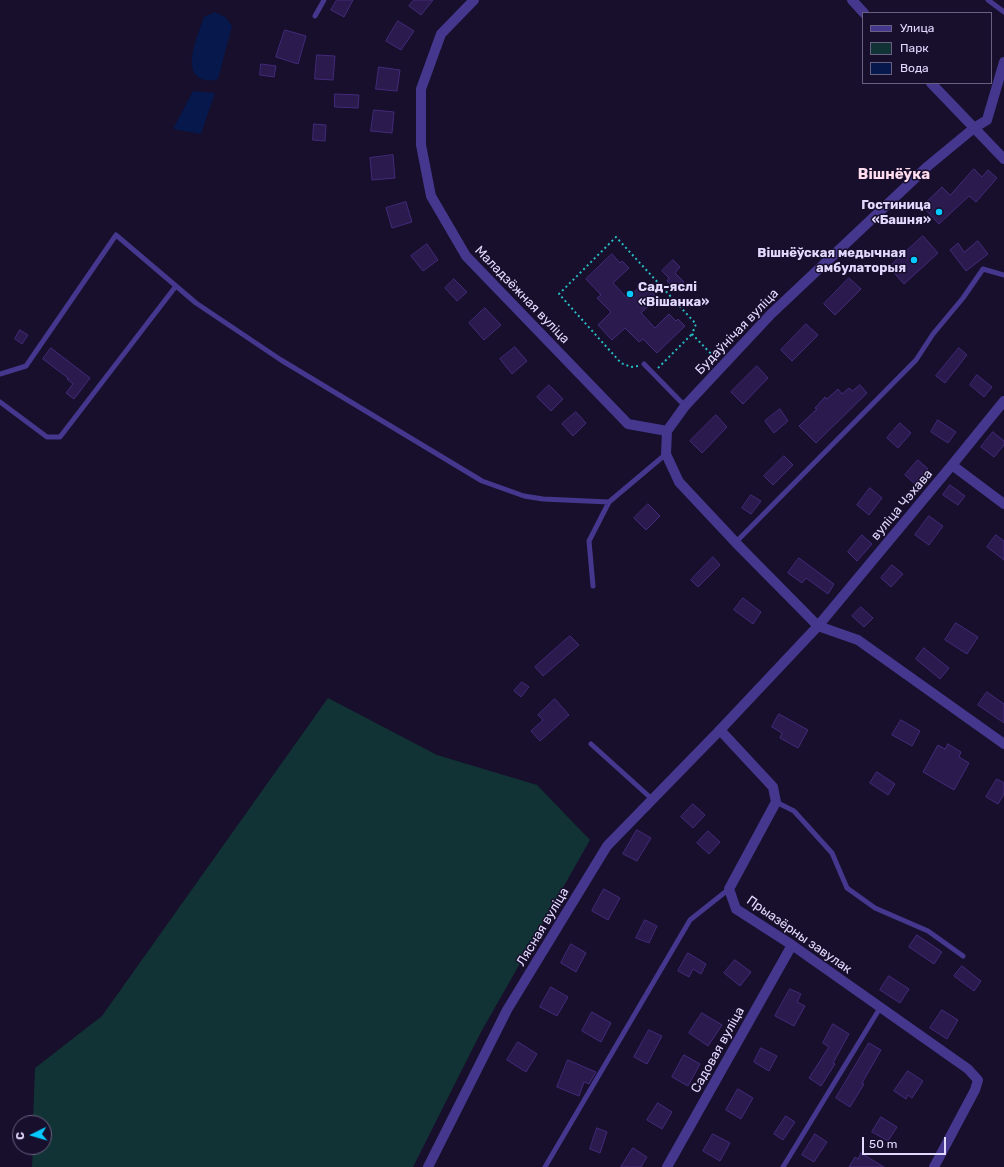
<!DOCTYPE html>
<meta charset="utf-8">
<style>
body{margin:0}
#map{position:relative;width:1004px;height:1167px;overflow:hidden;background:#170f2b;font-family:Rubik,sans-serif}
canvas{display:block}
.legend{position:absolute;left:862px;top:12px;width:130px;height:72px;box-sizing:border-box;background:#170f2b;border:1px solid #686080;margin:0;padding:5px 7px;list-style:none;font-size:12px;color:#e2d9ff}
.legend li{display:flex;align-items:center;gap:8px;height:20px}
.legend b{width:20px;border:1px solid #686080}
.north{position:absolute;left:12px;top:1115px;width:40px;height:40px;box-sizing:border-box;background:#170f2b;border:1px solid #686080;border-radius:50%;rotate:265deg;font-size:11px;font-weight:700;line-height:16px;text-align:center;color:#e2d9ff}
.north::after{content:'';display:block;margin:auto;width:14px;height:18px;background:#05c9ff;clip-path:polygon(50% 0,100% 100%,50% 72%,0 100%)}
.scale{position:absolute;left:862px;top:1137px;width:84px;height:18px;box-sizing:border-box;border:2px solid #e2d9ff;border-top:0;padding-left:5px;font-size:12px;line-height:14px;white-space:nowrap;color:#e2d9ff;-webkit-text-stroke:3px #170f2b;paint-order:stroke}
</style>
<div id="map">
<canvas width="1004" height="1167"></canvas>
<ul class="legend">
<li><b style="height:5px;background:#44378d"></b>Улица</li>
<li><b style="height:11px;background:#123335"></b>Парк</li>
<li><b style="height:11px;background:#07184c"></b>Вода</li>
</ul>
<div class="north">С</div>
<div class="scale">50 m</div>
</div>
<script>
const ctx = document.querySelector('canvas').getContext('2d');
ctx.lineJoin = 'round';
function fill(path, color) {
  ctx.fillStyle = color;
  ctx.fill(path, 'evenodd');
}
function trace(path, color, width, dash) {
  ctx.strokeStyle = color;
  ctx.lineWidth = width;
  ctx.lineCap = dash ? 'butt' : 'round';
  ctx.setLineDash(dash || []);
  ctx.stroke(path);
}
function write(font, color, halo, rows, align = 'center') {
  ctx.font = font + ' Rubik,sans-serif';
  ctx.lineWidth = 3;
  ctx.setLineDash([]);
  ctx.textBaseline = 'middle';
  ctx.strokeStyle = halo;
  ctx.fillStyle = color;
  for (const [text, x, y, turn = 0] of rows) {
    ctx.save();
    ctx.translate(x, y);
    ctx.rotate((+turn || 0) * Math.PI / 180);
    ctx.textAlign = isNaN(turn) ? turn : align;
    if (halo) ctx.strokeText(text, 0, 0);
    ctx.fillText(text, 0, 0);
    ctx.restore();
  }
}
fill(new Path2D(`
 M328 698 437 755 537 785 590 840 481 1032 413 1167H32L33 1147H44V1123H33L35 1068 102 1016Z`), '#123335');
fill(new Path2D(`
 M215 12 225 17 232 26 218 79C214 80 209 81 205 80 179 74 199 33 204 17Z
 M193 91 215 93 201 134 173 129Z`), '#07184c');
const building = new Path2D(`
 M337 0H353L344 17 331 10Z
 M414 0H433L421 15 409 6Z
 M398 21 414 31 401 50 386 41Z
 M285 30 306 36 298 64 276 57Z
 M317 55 335 56 333 80 315 79Z
 M261 64 276 66 274 77 260 75Z
 M379 67 400 70 397 91 376 89Z
 M335 94 359 95 358 108 335 107Z
 M374 110 394 112 392 133 371 131Z
 M314 124 326 125 325 141 313 140Z
 M393 155 395 178 372 180 370 158Z
 M974 169 982 177 988 170 997 178 976 202 969 196 939 224 922 206 942 187 950 195Z
 M406 202 412 222 392 228 386 208Z
 M923 236 938 253 904 284 889 267Z
 M978 241 988 254 966 271 950 250 958 243 964 252Z
 M427 244 438 260 423 271 411 256Z
 M612 254 620 263 622 261 629 268 613 283 628 299 641 285 648 292 650 290 657 298 641 313 655 328 669 314 676 321 678 319 685 326 657 353 643 339 639 342 625 328 612 340 598 325 611 312 597 298 601 295 586 279Z
 M673 260 680 267 675 273 684 282 677 290 667 281 669 278 662 271Z
 M849 278 861 289 835 315 824 304Z
 M454 279 467 292 457 301 445 288Z
 M485 308 501 325 484 340 469 323Z
 M806 324 818 335 792 361 781 350Z
 M20 330 28 335 22 344 15 339Z
 M515 347 527 361 512 374 500 359Z
 M51 348 90 378 74 399 66 393 73 384 67 379 68 378 43 359Z
 M959 348 967 355 945 383 936 376Z
 M757 366 768 378 743 404 731 392Z
 M977 375 992 387 984 397 970 385Z
 M549 385 563 399 551 411 537 397Z
 M860 385 867 393 816 443 799 426 817 409 815 408 825 397 827 399 838 389 842 394 849 388 852 391Z
 M780 409 788 421 774 433 765 421Z
 M576 412 586 423 573 436 562 424Z
 M716 415 727 427 702 453 690 441Z
 M938 420 956 432 948 443 931 432Z
 M900 423 911 433 898 448 887 438Z
 M993 432 1004 441V445L994 457 981 447Z
 M784 456 793 465 773 485 764 476Z
 M918 460 928 469 915 484 905 475Z
 M950 485 965 496 958 505 943 495Z
 M870 488 882 498 869 515 857 505Z
 M751 495 761 501 751 514 742 508Z
 M648 504 660 516 646 530 634 518Z
 M929 516 943 526 929 545 915 535Z
 M862 535 872 544 857 561 848 552Z
 M996 535 1004 541V560L987 547Z
 M713 557 720 565 698 587 691 580Z
 M799 558 834 584 828 594 806 578 802 583 788 573Z
 M892 565 903 574 891 587 881 578Z
 M743 598 761 612 753 624 734 610Z
 M861 607 873 618 864 627 852 616Z
 M956 623 978 637 967 654 945 640Z
 M570 636 579 645 543 676 535 667Z
 M924 648 949 668 940 679 916 659Z
 M522 682 529 687 521 697 514 691Z
 M987 692 1004 704V723L978 705Z
 M555 699 569 715 540 741 531 731 543 720 538 715Z
 M779 714 808 730 798 748 780 738 782 733 772 727Z
 M901 720 920 731 912 746 892 735Z
 M948 744 961 752 959 757 969 763 954 790 923 772 938 745 945 749Z
 M877 772 895 784 888 795 870 783Z
 M997 779 1004 783V794L998 804 986 797Z
 M693 804 705 815 693 828 681 817Z
 M637 830 651 838 637 861 623 854Z
 M708 831 720 842 709 854 697 843Z
 M604 889 620 898 608 920 592 911Z
 M645 920 657 926 649 943 636 938Z
 M917 935 942 952 934 964 909 947Z
 M571 944 586 953 576 972 561 963Z
 M688 953 706 964 701 974 693 969 689 977 678 971Z
 M735 960 751 972 740 986 724 973Z
 M962 966 981 981 974 991 954 976Z
 M889 976 909 989 900 1003 880 990Z
 M551 987 568 997 557 1016 540 1007Z
 M790 989 801 994 797 1002 805 1006 794 1026 775 1016Z
 M942 1010 958 1020 947 1039 930 1028Z
 M592 1012 611 1023 601 1042 582 1031Z
 M702 1013 722 1025 708 1046 689 1033Z
 M833 1024 849 1034 833 1063 835 1064 821 1086 809 1078 829 1047 823 1043Z
 M649 1030 662 1036 647 1064 634 1057Z
 M518 1042 537 1054 526 1072 507 1060Z
 M869 1043 881 1050 862 1083 864 1084 850 1107 836 1098Z
 M761 1048 777 1056 769 1071 754 1062Z
 M684 1055 700 1064 688 1086 672 1077Z
 M568 1060 596 1072 589 1084 584 1082 579 1096 557 1087Z
 M908 1071 923 1081 912 1098 908 1095 906 1099 894 1091Z
 M738 1089 753 1098 741 1119 726 1110Z
 M658 1103 672 1112 662 1129 647 1120Z
 M786 1116 795 1122 783 1140 774 1134Z
 M881 1117 897 1127 888 1141 872 1132Z
 M597 1128 607 1132 600 1153 590 1149Z
 M713 1134 730 1143 720 1161 703 1151Z
 M815 1134 827 1142 814 1162 802 1155Z
 M633 1148 647 1157 641 1167H621Z
 M861 1153 884 1167H849L855 1157 858 1159Z`);
fill(building, '#2a1a4d');
trace(building, '#432a7b', 1);
trace(new Path2D(`
 M638 366 631 367 621 363 559 294 616 237 696 324 692 334 716 359
 M658 368 692 334`), '#28bbc4', 2, [2, 3]);
trace(new Path2D(`
 M988 0 1004 12
 M315 16 324 0
 M644 364 685 406
 M0 374 26 366 116 235 196 303 281 360 482 481 524 496 543 499 609 502
 M0 402 47 437H60L176 286
 M736 542 916 360 933 334 963 298 983 269 1004 275
 M593 586 589 541 609 502 666 454
 M591 744 652 799
 M776 802 794 811 832 853 847 888 875 908 928 931 963 956
 M545 1167 690 920 729 889
 M783 1167 880 1008`), '#44378d', 5);
trace(new Path2D(`
 M474 0 441 34 421 89V145L431 196 466 256 628 424 667 431
 M667 431 685 406 771 314 928 166 974 128 987 120 1004 62
 M667 431 666 454 679 482 739 546 818 626 858 640 1004 744
 M952 465 1004 504
 M428 1167 507 1010 607 846 720 730 773 787 776 802 729 889 736 909 792 945 968 1069 978 1080 975 1090 934 1167
 M667 1167 792 945`), '#44378d', 10);
trace(new Path2D(`
 M852 0 864 13
 M931 83 1004 159
 M720 730 818 626 952 465 1004 401`), '#44378d', 10);
for (const [x, y, r, color] of [
 [939,212,4,"#05c9ff"],
 [914,260,4,"#05c9ff"],
 [630,294,4,"#05c9ff"]
]) {
  const dot = new Path2D();
  dot.arc(x, y, r, 0, 2 * Math.PI);
  ctx.fillStyle = color;
  ctx.fill(dot);
  trace(dot, '#170f2b', 1.5);
}
write('bold 13px', '#e2d9ff', '#170f2b', [
 ["Гостиница",931,205],
 ["«Башня»",931,220],
 ["Вішнёўская медычная",906,253],
 ["амбулаторыя",906,268],
 ["Сад-яслі",638,287,"left"],
 ["«Вішанка»",638,302,"left"]
], 'right');
write('13px', '#e2d9ff', '#170f2b', [
 ["Маладзёжная вуліца",522,295,46],
 ["Будаўнічая вуліца",737,332,-46],
 ["вуліца Чэхава",902,505,-50],
 ["Лясная вуліца",543,927,-59],
 ["Прыазёрны завулак",799,935,35],
 ["Садовая вуліца",718,1050,-61]
]);
write('bold 15px', '#ffdbee', '#170f2b', [
 ["Вішнёўка",894,175]
]);
</script>
